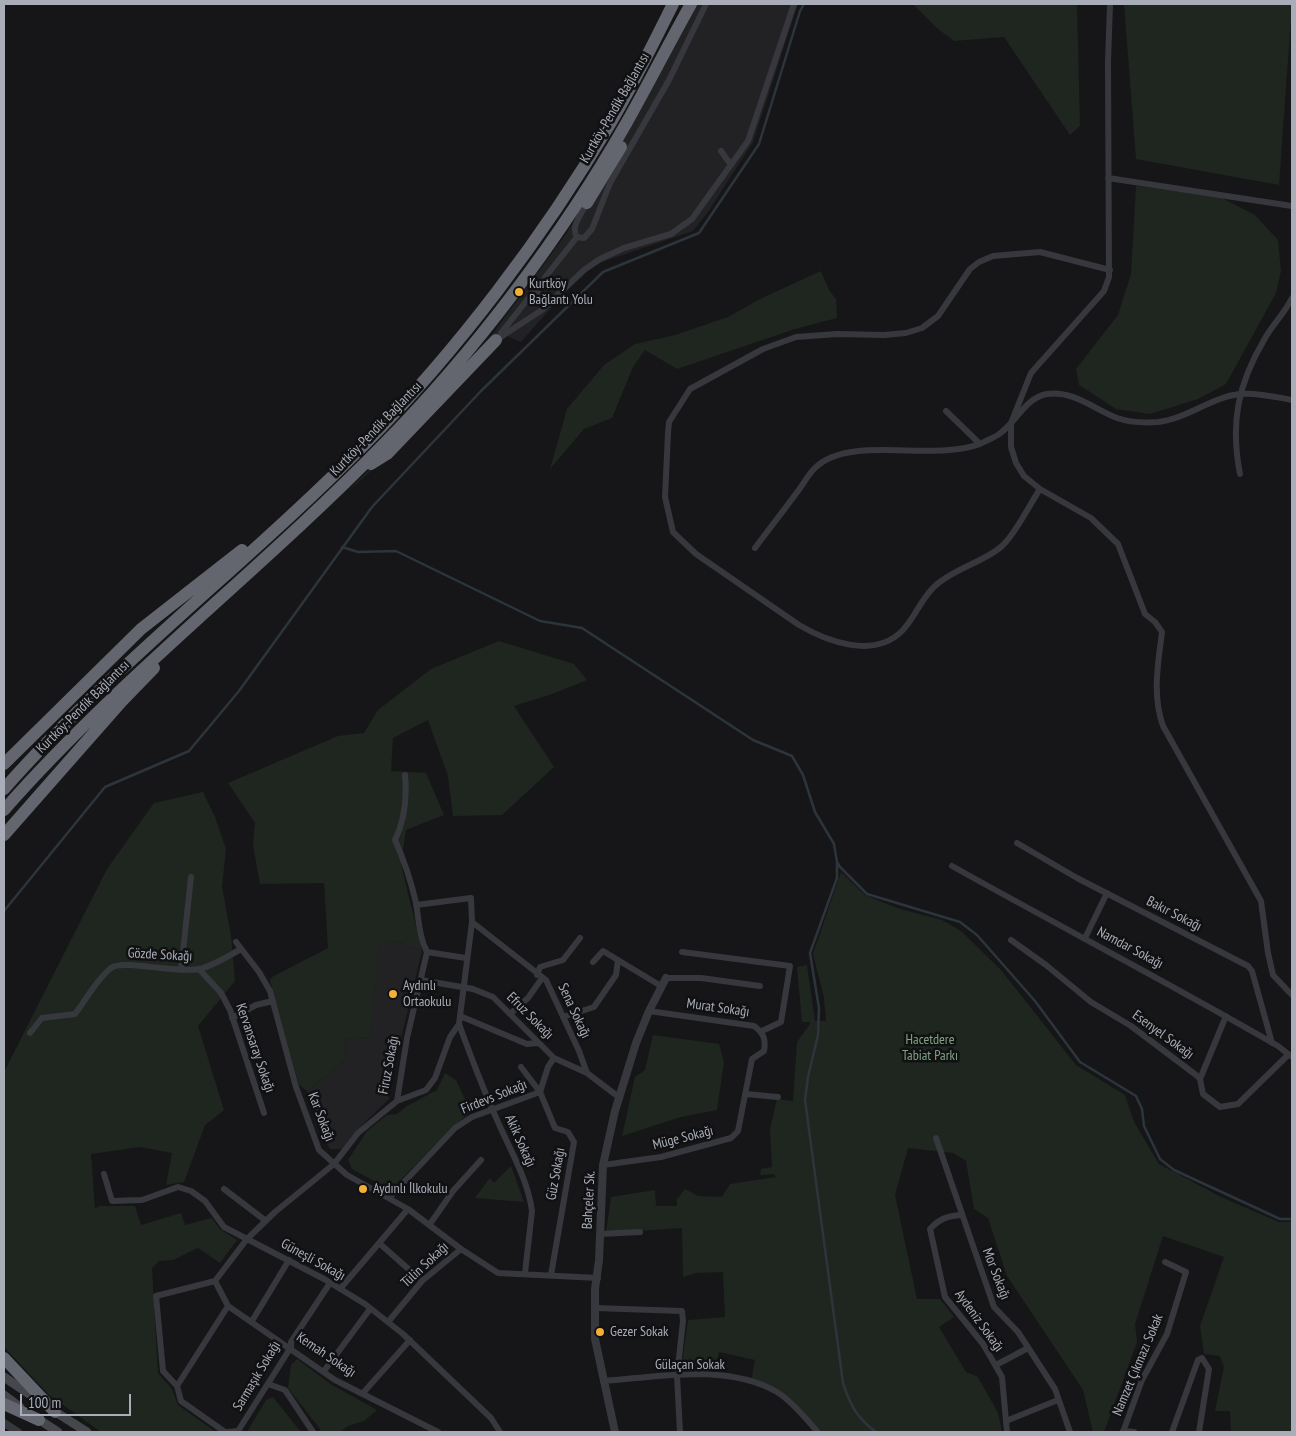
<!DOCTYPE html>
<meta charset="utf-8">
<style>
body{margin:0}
#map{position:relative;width:1296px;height:1436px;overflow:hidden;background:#161618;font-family:"PT Sans Narrow",sans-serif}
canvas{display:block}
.frame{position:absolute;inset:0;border:5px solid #a8adb8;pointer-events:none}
.scale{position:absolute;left:20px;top:1394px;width:111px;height:22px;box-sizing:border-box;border:2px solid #a8adb8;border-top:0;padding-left:6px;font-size:15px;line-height:18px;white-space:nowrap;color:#a8adb8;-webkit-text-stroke:4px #111113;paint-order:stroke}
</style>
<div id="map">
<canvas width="1296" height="1436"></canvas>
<div class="frame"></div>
<div class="scale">100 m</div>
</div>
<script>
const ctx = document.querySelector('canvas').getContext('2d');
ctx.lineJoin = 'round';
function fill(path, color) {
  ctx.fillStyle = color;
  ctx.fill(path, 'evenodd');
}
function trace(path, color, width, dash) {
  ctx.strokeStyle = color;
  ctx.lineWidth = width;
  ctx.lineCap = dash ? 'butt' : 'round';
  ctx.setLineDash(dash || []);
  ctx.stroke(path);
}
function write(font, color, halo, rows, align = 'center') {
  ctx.font = font + ' "PT Sans Narrow",sans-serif';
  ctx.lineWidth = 5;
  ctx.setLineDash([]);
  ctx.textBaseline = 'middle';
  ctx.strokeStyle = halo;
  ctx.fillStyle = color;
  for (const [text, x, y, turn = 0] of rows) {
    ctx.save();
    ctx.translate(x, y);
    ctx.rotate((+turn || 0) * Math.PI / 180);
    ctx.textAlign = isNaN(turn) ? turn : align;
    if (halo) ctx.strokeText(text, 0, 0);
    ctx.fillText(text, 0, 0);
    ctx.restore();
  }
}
fill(new Path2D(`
 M696 4H798L753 142 708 212 693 231 605 261 590 268 573 283 521 342 507 336 387 457 347 492 392 447 486 343 566 234 631 126Z
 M397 941 422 951 392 1076 389 1099 356 1131 342 1149H330L320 1132 307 1091 346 1059 345 1039 370 1037 378 943Z`), '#222225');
fill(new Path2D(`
 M913 4H1077L1080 126 1070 135 1004 37 954 41 938 29Z
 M1124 4H1292L1279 185 1136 159Z
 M1136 186 1220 197 1255 215 1278 240 1281 271 1276 293 1226 384 1198 399 1150 414 1116 409 1079 385 1076 369 1118 315 1131 274Z
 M821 271 829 290 836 299 837 318 795 329 677 369 645 350 633 367 612 418 584 429 550 469 567 409 604 365 635 344 675 335 728 317 762 298Z
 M499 641 574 664 587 680 552 694 514 706 554 767 502 815 453 816 448 776 428 720 393 738 391 771 426 773 444 815 406 830 401 864 422 951 397 941 379 944 370 1037 345 1039 346 1059 307 1091 299 1085 270 981 272 977 328 948 324 883 260 884 253 845 255 823 228 783 338 736 364 733 378 710 431 669Z
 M203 792 215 817 226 849 222 887 231 935 235 981 198 1026 224 1110 205 1125 184 1182 166 1185 172 1153 140 1147 91 1154 95 1208 100 1206H135L141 1225 181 1213 185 1225 212 1218 220 1229 237 1240 220 1263 198 1248 173 1260 159 1261 152 1268 158 1373 172 1389 178 1405 216 1432H101L49 1395 4 1347V1072L107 869 154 803Z
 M841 872 865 895 897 908 942 920 961 931 1001 970 1076 1065 1125 1095 1134 1122 1159 1164 1221 1197 1279 1222H1292V1432H1231L1230 1411H1215L1224 1367 1220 1356 1204 1354 1200 1326 1224 1257 1163 1236 1135 1324 1137 1342 1104 1432H1093L1083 1390 1007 1276 988 1218 974 1209 966 1161 953 1153 908 1148 895 1195 917 1299H940L954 1317 939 1327 966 1372 978 1377 998 1413 1002 1432H823L781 1391 751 1382 755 1360 719 1352 715 1371 681 1370 688 1320 725 1317 723 1272 696 1273 683 1277 682 1228 606 1233 611 1197 655 1190 656 1206H677V1199L685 1189 698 1196 722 1197 730 1184 776 1177 774 1174 760 1175 761 1169 772 1167 770 1129 777 1099 793 1101 797 1042 810 1024V1022H802L797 967 807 965 815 1021H826L824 998 813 954Z
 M653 1035 719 1044 724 1062 717 1110 681 1117 622 1136 635 1077 645 1070Z
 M445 1073 456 1080 471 1112 450 1129 396 1185 387 1188 352 1169 348 1160 367 1131 387 1115 397 1114 407 1106 437 1090Z
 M511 1166 524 1202 475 1198 490 1178 494 1183Z
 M297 1359 332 1385 377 1410 364 1421 348 1426 340 1432H319L320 1429 288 1388 291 1365Z
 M273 1397 301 1432H247L266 1400Z`), '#1e261f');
trace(new Path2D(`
 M342 547 358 552 396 551 540 621 582 628 753 740 792 756 803 775 815 812 834 844 837 862 840 867 867 894 960 922 977 935 1035 1001 1080 1062 1136 1096 1142 1109 1144 1126 1160 1159 1174 1170 1280 1219H1292
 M837 863V878L810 953 819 1008 818 1035 808 1077 805 1100 843 1383C850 1405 857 1418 876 1432
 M4 911 105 787 189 751 239 691 372 507 481 391 603 272 699 233 759 144 800 11 804 4`), '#2c353c', 2.5);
trace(new Path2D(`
 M1110 4 1108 62 1109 277 1104 291 1031 373 1011 423V447L1016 463 1024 476 1040 489 1091 518 1118 544 1145 614 1155 622 1162 632C1158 664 1152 695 1163 726L1261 901 1268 953 1273 975 1292 995
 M721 151 731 165
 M1108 178 1292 206
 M587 203C582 213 570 227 577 237L584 238 592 229 610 183 669 80 706 4
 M536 291 547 304
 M501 333 577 237
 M496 340 542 310 584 270 600 259 624 248 671 234 692 219 748 141 794 4
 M946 411 980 444
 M1240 474C1230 423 1238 384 1264 340 1272 325 1285 313 1292 298
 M1040 489C1030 504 1015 535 1002 546 986 561 955 568 936 585 921 598 915 618 902 631 874 659 828 642 799 625L696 554 673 532 665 497 668 433 669 422 690 389 763 349 796 337 837 334 884 335 906 333 922 328 938 316 970 269 979 262 993 256 1040 252 1110 270
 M755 548C769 529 784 510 798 491 804 483 809 473 816 467 851 434 935 463 982 443 987 440 994 438 999 434 1015 424 1026 397 1047 394 1073 390 1094 409 1117 418 1131 423 1144 423 1158 422 1187 419 1211 397 1240 394 1256 392 1276 397 1292 400
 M405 775C407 797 405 820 395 840 404 860 411 881 416 903 419 920 419 937 427 952
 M1017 843 1077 878 1248 966 1252 971 1272 1043
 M952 866C1061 927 1171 984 1278 1046L1292 1057
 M472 922 546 980 579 1051 587 1073 620 1098
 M1085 938 1107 893
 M1011 940 1046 965 1091 1002 1131 1026 1196 1075 1200 1079 1203 1094 1220 1107 1238 1104 1288 1055
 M236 942 259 972 270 991 296 1087 319 1150 347 1175 408 1209 461 1249 498 1273 598 1278
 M427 952 466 958
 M682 952 790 966 781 1022 762 1031
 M593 962 603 951 661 986
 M199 969 221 993 230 1010 264 1113
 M181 970 191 877
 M537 975 540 967 563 960 580 938
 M666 978H701L760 986
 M421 980 473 989 493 997 554 1058 587 1073
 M510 1014 528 998 542 978
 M460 1016 527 1044 538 1043
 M563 1017 594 1007 616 975 618 960
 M232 1018 256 1005 273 1001
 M459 1024C472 1060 486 1096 502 1131 514 1157 528 1182 532 1211L525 1273
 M30 1033 42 1018 75 1014C86 1000 96 980 111 968 123 959 178 974 199 969 213 966 228 956 241 949
 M521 1067 540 1092 555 1128 568 1132 574 1142 551 1275
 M1200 1079 1226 1016
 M746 1094 778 1097
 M397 1101 426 1090 435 1078 450 1037 459 1024 472 922 471 898 416 905
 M936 1138 994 1307 1018 1332 1055 1389 1070 1432
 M603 1165 661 1157 731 1138 738 1131 752 1059 764 1051C766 1040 764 1033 754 1026L649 1011
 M104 1174 112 1201 142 1200 178 1187 191 1191 205 1201 224 1227 324 1279 365 1304 403 1334 491 1418 500 1432
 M224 1189 266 1221
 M390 1197 455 1128 472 1117 540 1092 548 1067 554 1058
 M961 1215C947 1216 939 1219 930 1229L945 1297 983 1344 1002 1377 1007 1432
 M430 1224 453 1191 481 1160
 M600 1234 640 1232
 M379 1243 422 1281
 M215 1281 228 1306 335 1380 438 1432
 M340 1289 408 1209
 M595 1308 682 1311 683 1321 677 1376 680 1432
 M252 1321 289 1260
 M388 1322 422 1281 461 1249
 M996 1365 1028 1348
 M324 1371 370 1309
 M603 1381C658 1377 726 1363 777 1392 792 1401 806 1419 818 1432
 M268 1384 285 1390 313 1432
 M177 1386 228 1306
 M363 1393 410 1340
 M1006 1421 1058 1400
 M1123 1431 1134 1432
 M225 1432 181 1401 177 1386 163 1371 156 1296 215 1281 247 1239 275 1212 334 1164 358 1133 397 1101 407 1038 427 952
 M227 1432 238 1431 291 1347V1342L330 1283
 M1123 1432 1142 1380 1167 1334 1186 1272 1165 1262
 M1172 1432 1198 1360 1202 1358 1209 1369 1199 1432`), '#37383d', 6);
trace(new Path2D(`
 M4 1423 18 1432
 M615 1432 595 1339V1289L599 1260 603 1165 615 1111 636 1043 649 1011 666 978`), '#37383d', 8);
trace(new Path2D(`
 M4 1377 41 1402
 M4 1395 20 1407
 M51 1409 87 1432
 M35 1417 58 1432`), '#45474d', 9);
trace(new Path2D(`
 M587 203 621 147
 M371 464 387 454 496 340
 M4 764 141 629 242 550
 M4 789C115 663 249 562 366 443 457 351 544 236 610 124 633 85 653 44 673 4
 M4 810C120 678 260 571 382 446 473 354 563 235 627 122 649 83 669 43 691 4
 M4 835 122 701 154 668
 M4 1358 55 1412
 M4 1404 39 1420`), '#63666e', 12);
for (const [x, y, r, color] of [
 [519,292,5,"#f2b134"],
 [393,994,5,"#f2b134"],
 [363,1189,5,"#f2b134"],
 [600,1332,5,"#f2b134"]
]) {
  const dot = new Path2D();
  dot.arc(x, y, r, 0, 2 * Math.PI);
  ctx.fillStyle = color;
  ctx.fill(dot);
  trace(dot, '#111113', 2);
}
write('14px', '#a8adb8', '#111113', [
 ["Kurtköy-Pendik Bağlantısı",615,108,-60],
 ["Kurtköy-Pendik Bağlantısı",376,429,-46],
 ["Kurtköy-Pendik Bağlantısı",83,707,-45],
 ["Bakır Sokağı",1174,914,27],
 ["Namdar Sokağı",1130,948,28],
 ["Gözde Sokağı",160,955,3],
 ["Murat Sokağı",718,1008,8],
 ["Sena Sokağı",574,1011,65],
 ["Efruz Sokağı",530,1016,45],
 ["Esenyel Sokağı",1163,1035,36],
 ["Kervansaray Sokağı",255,1048,71],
 ["Firuz Sokağı",389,1065,-79],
 ["Firdevs Sokağı",494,1097,-22],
 ["Kar Sokağı",321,1117,69],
 ["Müge Sokağı",683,1138,-14],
 ["Akik Sokağı",520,1141,66],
 ["Güz Sokağı",556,1174,-80],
 ["Bahçeler Sk.",589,1200,-87],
 ["Güneşli Sokağı",313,1260,29],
 ["Tülin Sokağı",425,1265,-43],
 ["Mor Sokağı",996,1274,69],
 ["Aydeniz Sokağı",979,1321,54],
 ["Kemah Sokağı",326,1355,34],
 ["Gülaçan Sokak",690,1365],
 ["Namzet Çıkmazı Sokak",1138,1365,-67],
 ["Sarmaşık Sokağı",257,1376,-59]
]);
write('14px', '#a8adb8', '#111113', [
 ["Kurtköy",529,284],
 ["Bağlantı Yolu",529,300],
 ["Aydınlı",403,986],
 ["Ortaokulu",403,1002],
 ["Aydınlı İlkokulu",373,1189],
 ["Gezer Sokak",610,1332]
], 'left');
write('14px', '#7fa381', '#111113', [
 ["Hacetdere",930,1040],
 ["Tabiat Parkı",930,1056]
]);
</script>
